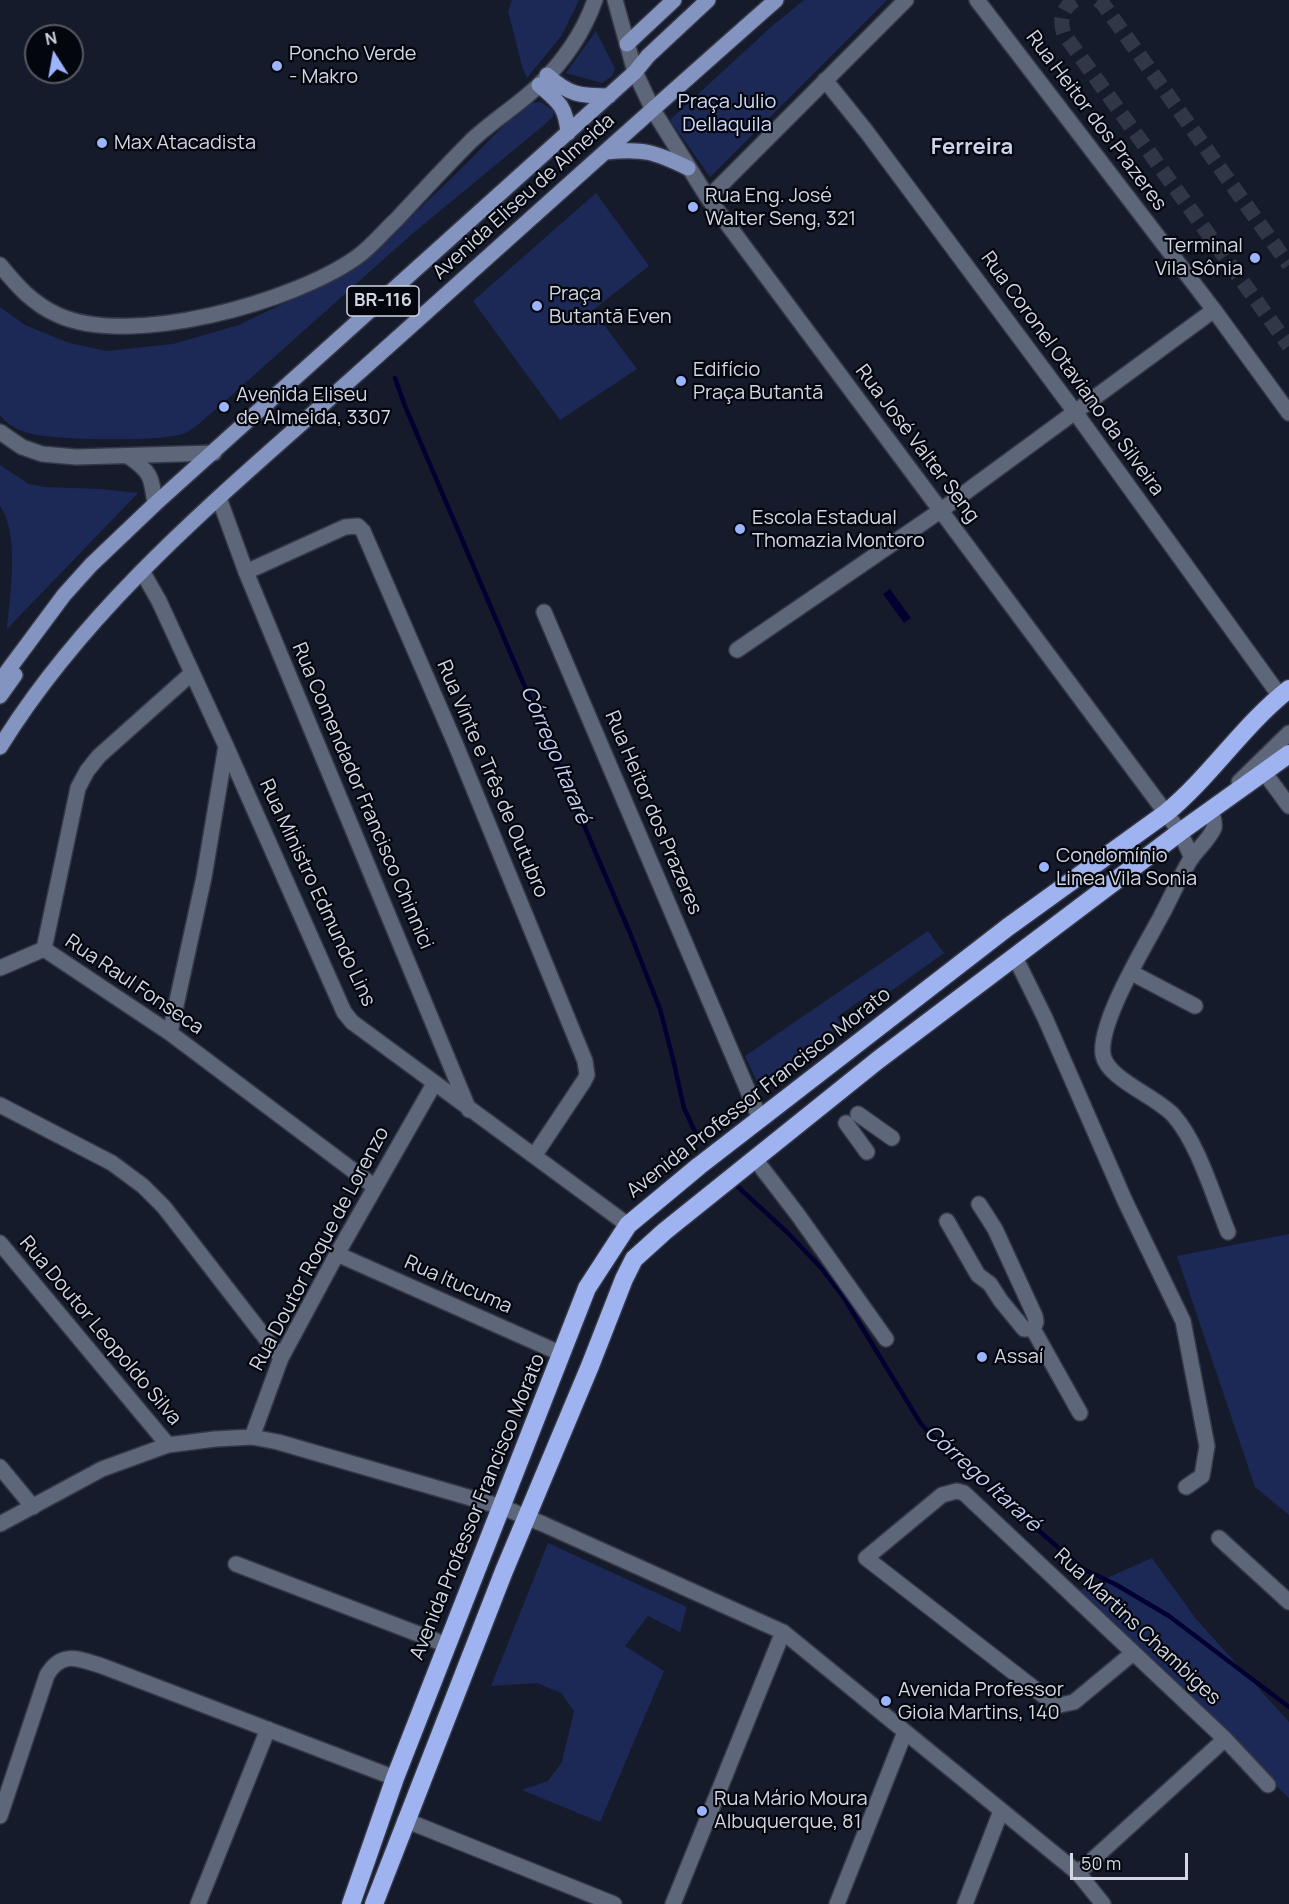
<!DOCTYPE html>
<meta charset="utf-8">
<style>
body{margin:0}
#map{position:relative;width:1289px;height:1904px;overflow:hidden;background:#151b2b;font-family:Manrope,sans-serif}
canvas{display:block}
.north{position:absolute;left:24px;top:24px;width:60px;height:60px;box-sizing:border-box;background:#04060d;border:2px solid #565a63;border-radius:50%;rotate:349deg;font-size:16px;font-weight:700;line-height:24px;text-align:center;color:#d2d7e3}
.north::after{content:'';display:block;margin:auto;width:21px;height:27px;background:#9bb4fd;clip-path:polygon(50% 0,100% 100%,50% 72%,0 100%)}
.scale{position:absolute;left:1070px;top:1853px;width:118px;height:27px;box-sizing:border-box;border:3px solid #d2d7e3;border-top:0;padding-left:8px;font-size:18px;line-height:21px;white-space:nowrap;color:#d2d7e3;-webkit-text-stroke:4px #04060d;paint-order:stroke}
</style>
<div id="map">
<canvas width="1289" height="1904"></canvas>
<div class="north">N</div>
<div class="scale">50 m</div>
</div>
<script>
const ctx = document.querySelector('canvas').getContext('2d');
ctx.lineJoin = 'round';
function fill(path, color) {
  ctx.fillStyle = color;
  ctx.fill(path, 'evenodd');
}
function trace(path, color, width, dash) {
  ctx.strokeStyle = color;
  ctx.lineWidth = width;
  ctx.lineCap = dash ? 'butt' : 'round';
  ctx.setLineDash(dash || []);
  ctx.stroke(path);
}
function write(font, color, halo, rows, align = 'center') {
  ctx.font = font + ' Manrope,sans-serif';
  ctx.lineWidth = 4.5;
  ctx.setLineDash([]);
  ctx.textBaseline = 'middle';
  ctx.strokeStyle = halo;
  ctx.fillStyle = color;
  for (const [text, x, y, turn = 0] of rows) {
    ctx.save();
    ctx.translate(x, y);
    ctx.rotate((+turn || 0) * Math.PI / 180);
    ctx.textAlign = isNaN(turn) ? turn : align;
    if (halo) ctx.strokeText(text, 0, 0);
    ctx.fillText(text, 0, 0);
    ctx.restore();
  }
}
fill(new Path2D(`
 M512 0H579L562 35 527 78 522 66 508 11Z
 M804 0H887L710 177 670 120 771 27Z
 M596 31 615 69 612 76 602 83 566 73Z
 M541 102 554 111 553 116 544 125 412 234 215 410C205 418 194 430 182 434 160 442 44 441 22 431 14 428 5 422 0 415V307L25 325 69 343 107 351 173 344 239 325 338 277 399 228 457 173 521 108 530 103Z
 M596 193 649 266 593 310 637 369 560 420 473 301Z
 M0 465 29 484 45 487 100 489 138 493 7 629C10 595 20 535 0 506Z
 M928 931 944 953 884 996 878 988 837 1017 842 1026 759 1086 745 1056Z
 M1289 1234V1515L1255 1487 1177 1256Z
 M548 1543 687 1607 680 1632 648 1616 625 1646 664 1671 600 1822 522 1790 548 1781 562 1762 574 1711 561 1693 537 1683 491 1686Z
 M1152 1558 1196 1619 1289 1722V1798L1078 1591Z`), '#1c2957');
fill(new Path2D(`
 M890 589 911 618 904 623 883 594Z`), '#020030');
trace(new Path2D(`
 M395 378 405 406 630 933 660 1009 673 1059 684 1108 698 1138
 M737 1186 789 1234 822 1269 844 1298 921 1424 948 1452 1083 1569 1115 1584 1169 1616 1289 1707`), '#020030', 4.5);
trace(new Path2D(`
 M1075 0C1062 8 1059 20 1064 34L1289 346
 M1098 0 1103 4 1289 265`), '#313747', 15, [15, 8]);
const minor = new Path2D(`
 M615 0 635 72 653 110 708 198 1166 813 1180 832 1192 858
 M977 0 1214 310 1289 413
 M825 80 866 131 1075 412 1280 696
 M708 198 906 0
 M0 265C17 286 33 304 58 315 130 348 294 302 357 257 371 247 383 232 396 220 421 193 446 166 471 141 492 121 517 106 538 86 564 61 583 34 595 0
 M0 432 22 447 42 454 76 457 214 453
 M128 456C152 473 151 476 155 504
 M219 498 246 572 469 1110
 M142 571 159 601 226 746 344 1012 352 1022 628 1225
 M246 572 345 527 358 526 363 531 455 743 585 1061 587 1075 584 1081 534 1156
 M544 612 760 1119
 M737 650 940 511 1214 310
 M192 673 99 756 87 771 78 788 44 949 170 1033 375 1187
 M1264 772 1289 806
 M1239 782 1289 733
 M1218 803 1211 810C1213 816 1215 822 1214 828 1210 838 1199 848 1192 857 1180 876 1171 898 1160 918 1144 948 1098 1023 1103 1055 1107 1079 1158 1097 1174 1116 1198 1143 1214 1198 1228 1232
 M1015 957 1045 1018 1125 1201 1183 1321 1207 1446 1202 1476 1186 1487
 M0 968 44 949
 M1132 973 1195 1006
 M170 1033 204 877 226 746
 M0 1105 112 1163 143 1186 164 1207 281 1358
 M858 1114 892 1138
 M846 1123 867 1152
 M755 1159 798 1215 886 1339
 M947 1221 978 1275 990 1284 1001 1301 1024 1329H1033L1036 1322 1035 1316 995 1229 979 1204
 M0 1243 168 1445
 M337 1254 562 1354
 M1033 1329 1080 1413
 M252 1437 281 1358 337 1254 434 1084
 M0 1467 33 1507
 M0 1524 102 1469 168 1445 215 1439 252 1437 278 1442 502 1507 543 1524 783 1632 1078 1873 1103 1904
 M1219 1538 1289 1602
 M236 1564 447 1645
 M1133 1653 1074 1702 1060 1705 1053 1703 866 1558 942 1495 957 1491 964 1493 1225 1739 1268 1785
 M0 1816 47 1675C62 1650 79 1659 102 1666L395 1778
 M405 1820 614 1904
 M1078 1873 1225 1739
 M198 1904 268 1729
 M673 1904 783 1632
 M837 1904 905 1732
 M965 1904 1001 1811`);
const major = new Path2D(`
 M627 44 674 0
 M547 75C569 95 580 96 609 96
 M539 85C558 101 566 106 568 133
 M606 152C643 148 655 152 688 168
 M0 681 64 595 91 565 155 504 635 72 648 56 708 0
 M0 696 15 675
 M0 747C91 600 228 490 355 376 495 251 635 124 776 0`);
const highway = new Path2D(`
 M351 1904 395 1778 587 1288 628 1225 699 1166 1008 927 1166 813C1211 776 1243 725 1289 689
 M374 1904 504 1571 590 1366 624 1279 634 1259 665 1231 878 1060 1180 832 1289 754`);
trace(minor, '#353745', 18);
trace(major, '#353745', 18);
trace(highway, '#353745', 21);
trace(minor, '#5e667a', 15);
trace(major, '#8494c1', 15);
trace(highway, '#9eb3f0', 18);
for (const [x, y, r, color] of [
 [277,66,6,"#9bb4fd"],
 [102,143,6,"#9bb4fd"],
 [693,207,6,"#9bb4fd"],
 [1255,258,6,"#9bb4fd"],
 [537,306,6,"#9bb4fd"],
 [681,381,6,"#9bb4fd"],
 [224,407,6,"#9bb4fd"],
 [740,529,6,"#9bb4fd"],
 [1044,867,6,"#9bb4fd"],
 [982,1357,6,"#9bb4fd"],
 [886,1701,6,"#9bb4fd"],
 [702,1811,6,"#9bb4fd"]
]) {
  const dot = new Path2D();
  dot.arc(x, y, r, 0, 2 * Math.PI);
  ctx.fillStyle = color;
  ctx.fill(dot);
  trace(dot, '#04060d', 2);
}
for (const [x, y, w] of [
 [383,301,72]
]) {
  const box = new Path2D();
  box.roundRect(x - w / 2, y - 15, w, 30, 4.5);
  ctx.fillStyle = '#04060d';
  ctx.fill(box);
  trace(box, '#d2d7e3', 1.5);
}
write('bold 18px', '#d2d7e3', null, [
 ["BR-116",383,301]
]);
write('20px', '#d2d7e3', '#04060d', [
 ["Poncho Verde",289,54],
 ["- Makro",289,77],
 ["Max Atacadista",114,143],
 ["Rua Eng. José",705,196],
 ["Walter Seng, 321",705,219],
 ["Terminal",1243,246,"right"],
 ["Vila Sônia",1243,269,"right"],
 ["Praça",549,294],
 ["Butantã Even",549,317],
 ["Edifício",693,370],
 ["Praça Butantã",693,393],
 ["Avenida Eliseu",236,395],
 ["de Almeida, 3307",236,418],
 ["Escola Estadual",752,518],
 ["Thomazia Montoro",752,541],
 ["Condomínio",1056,856],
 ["Linea Vila Sonia",1056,879],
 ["Assaí",994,1357],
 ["Avenida Professor",898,1690],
 ["Gioia Martins, 140",898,1713],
 ["Rua Mário Moura",714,1799],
 ["Albuquerque, 81",714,1822]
], 'left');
write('20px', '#cedbfe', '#04060d', [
 ["Praça Julio",727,102],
 ["Dellaquila",727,125]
]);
write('20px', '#d2d7e3', '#04060d', [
 ["Rua Heitor dos Prazeres",1096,121,53],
 ["Avenida Eliseu de Almeida",524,197,-42],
 ["Rua Coronel Otaviano da Silveira",1072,374,54],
 ["Rua José Valter Seng",917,444,53],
 ["Rua Vinte e Três de Outubro",492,779,67],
 ["Rua Comendador Francisco Chinnici",362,796,67],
 ["Rua Heitor dos Prazeres",653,813,67],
 ["Rua Ministro Edmundo Lins",317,893,65],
 ["Rua Raul Fonseca",134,985,34],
 ["Avenida Professor Francisco Morato",759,1093,-38],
 ["Rua Doutor Roque de Lorenzo",320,1249,-62],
 ["Rua Itucuma",458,1285,24],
 ["Rua Doutor Leopoldo Silva",100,1331,50],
 ["Avenida Professor Francisco Morato",478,1507,-68],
 ["Rua Martins Chambiges",1137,1627,43]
]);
write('italic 21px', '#c4d1f4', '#04060d', [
 ["Córrego Itararé",555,755,67],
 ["Córrego Itararé",982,1479,42]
]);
write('bold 22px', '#cad3eb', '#04060d', [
 ["Ferreira",972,148]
]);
</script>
